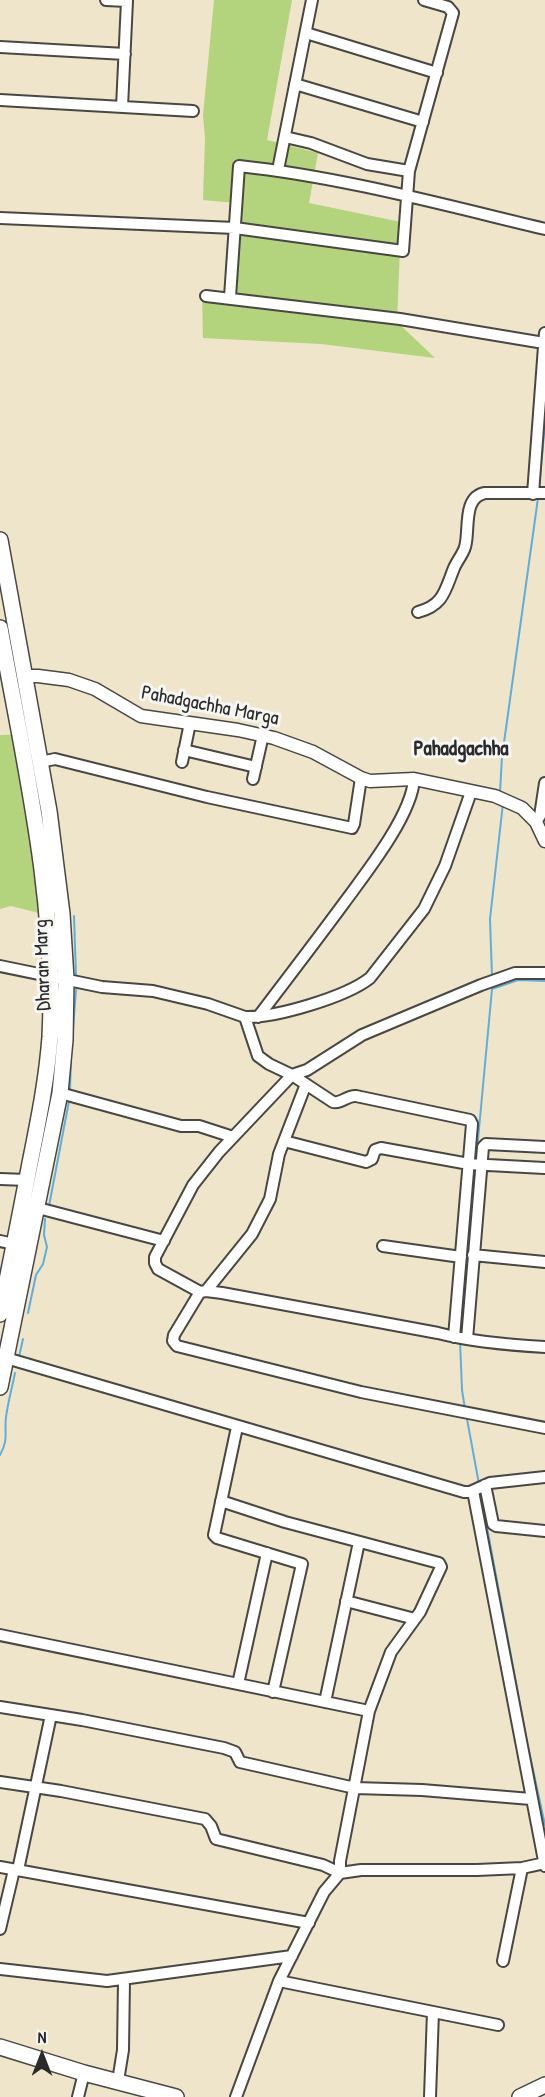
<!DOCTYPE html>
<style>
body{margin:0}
#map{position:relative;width:545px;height:2097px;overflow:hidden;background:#eee5ca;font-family:"Patrick Hand",sans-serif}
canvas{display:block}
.north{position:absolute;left:12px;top:2025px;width:60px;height:60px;-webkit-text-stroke:4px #f6f6f2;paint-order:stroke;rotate:0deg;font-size:16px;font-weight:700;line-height:24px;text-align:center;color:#2b2b2b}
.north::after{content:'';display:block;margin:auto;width:21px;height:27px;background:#2b2b2b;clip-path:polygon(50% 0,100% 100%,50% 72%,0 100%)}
</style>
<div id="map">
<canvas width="545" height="2097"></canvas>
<div class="north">N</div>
</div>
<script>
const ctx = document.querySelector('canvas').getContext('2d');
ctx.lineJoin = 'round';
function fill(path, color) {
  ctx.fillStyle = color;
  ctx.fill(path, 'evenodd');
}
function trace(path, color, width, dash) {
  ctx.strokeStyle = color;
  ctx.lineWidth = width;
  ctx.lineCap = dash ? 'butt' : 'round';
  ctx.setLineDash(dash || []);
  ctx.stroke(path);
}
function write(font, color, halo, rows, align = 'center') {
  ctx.font = font + ' "Patrick Hand",sans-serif';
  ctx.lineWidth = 6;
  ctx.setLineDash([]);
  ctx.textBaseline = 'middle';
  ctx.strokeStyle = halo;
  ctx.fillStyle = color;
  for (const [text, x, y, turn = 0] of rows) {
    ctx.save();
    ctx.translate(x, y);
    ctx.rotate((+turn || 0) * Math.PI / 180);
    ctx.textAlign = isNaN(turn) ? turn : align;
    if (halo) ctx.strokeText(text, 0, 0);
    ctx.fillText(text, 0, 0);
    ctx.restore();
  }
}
fill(new Path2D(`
 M214 0H292L267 140 318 153 309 203 401 222 397 322 435 358 321 344 203 338 202 294 230 297 236 203 203 200 205 138 203 115Z
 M35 734 31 761 45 792 63 919 11 906 0 909V735Z`), '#b3d47c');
trace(new Path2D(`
 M539 489 545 423
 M500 792 502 757 538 498
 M74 916 76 976
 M492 976 490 919 503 803
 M73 1029 76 990
 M70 1091 71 1059
 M476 1161 492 989 518 980 545 981
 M49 1206 69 1101
 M28 1313 36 1275 43 1264 47 1247 44 1235 45 1219
 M460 1334 475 1168
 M460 1341 462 1390 465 1409
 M19 1357 23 1339
 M467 1419 479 1484
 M0 1455C9 1439 4 1433 6 1417 8 1402 12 1388 15 1373
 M481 1495 527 1742 545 1825`), '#61aeda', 2);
const minor = new Path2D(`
 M106 0 127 1 122 107
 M306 33 437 73
 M0 47 125 54
 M295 84 423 122
 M0 100 193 111
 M285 137 311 143 367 164 409 171
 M278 170 312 0
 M0 218 235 228 403 251 409 171 453 13 448 7 424 0
 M206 296 400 319 544 343
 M230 297 239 166C342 177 444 205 545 229
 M533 494 545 333
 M418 612C444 605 445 590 454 568 457 561 463 554 465 547 470 531 462 497 485 493H545
 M184 750 256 767
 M40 762 55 759 207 797 352 828 354 824 361 778
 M182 762 190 723
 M253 779 263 735
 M536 822 540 816 545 783
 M0 966 102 987 153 991 208 1004 245 1017 258 1056 269 1064 292 1075 307 1070 362 1035 481 985 515 973H545
 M245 1017C275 1018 346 997 370 978L424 909 445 866 471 792
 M258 1017C287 979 316 941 344 903 366 873 412 815 414 779
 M60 1093 181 1126H199L233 1137
 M284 1141 366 1162 372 1159 375 1150 381 1148 469 1164 544 1168
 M0 1179 27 1180
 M38 1208 164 1241
 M0 1241 14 1244
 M383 1246 461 1257
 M473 1255 545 1262
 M206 1291 252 1234 270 1199 279 1154 306 1084
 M200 1292 174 1335 173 1341 177 1346 361 1392 545 1428
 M454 1337 472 1124 470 1120 356 1096C347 1095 342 1104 333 1102L292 1075 219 1152 193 1185 155 1257V1263L158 1269 200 1292 206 1291 222 1293 438 1333C472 1342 509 1345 545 1347
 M467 1339 483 1147 486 1144 545 1147
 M6 1358 464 1492H470L490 1483 545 1477
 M237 1427 214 1535 217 1538 302 1564 273 1692
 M485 1485 493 1524 496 1526 545 1531
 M473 1491 545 1866
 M346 1601 415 1619
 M0 1635 369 1711
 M238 1684 267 1553
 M325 1702 359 1542
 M0 1707 82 1720 224 1748 235 1752 240 1762 355 1788 422 1790 531 1799
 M0 1782 61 1791 205 1819 211 1826 216 1839 323 1865 340 1873V1861L369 1711 391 1652 420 1612 441 1567 439 1563 285 1522 221 1501
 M0 1867 309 1923
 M18 1870 51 1715
 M0 1929 14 1870
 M503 1961 522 1868
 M0 1969 107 1981 292 1956
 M279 1981 498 2025
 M118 2081 123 2050 124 1980
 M78 2097 84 2073
 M236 2097 279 1981 324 1892 340 1873 361 1870H477L522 1868 545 1863
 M430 2097 433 2012`);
const tertiary = new Path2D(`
 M24 678 29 676H38L69 680 95 689 141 716 238 730 274 738 313 752 361 778 370 781 414 779 495 796 522 808 536 822 545 841`);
const primary = new Path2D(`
 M0 540 49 811 62 914 66 979 65 1040 60 1093 0 1387
 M0 628C24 763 57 899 50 1037 47 1078 39 1118 31 1158 21 1210 11 1262 0 1314
 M0 2047 84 2073 176 2097
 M520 2097 545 2085`);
trace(minor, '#484743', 14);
trace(tertiary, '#484743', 15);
trace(primary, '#484743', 18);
trace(minor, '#fff', 10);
trace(tertiary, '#fff', 12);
trace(primary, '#fff', 15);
write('20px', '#2b2b2b', '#f6f6f2', [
 ["Pahadgachha Marga",210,706,11],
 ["Dharan Marg",43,965,-92]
]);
write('bold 21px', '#2b2b2b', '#f6f6f2', [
 ["Pahadgachha",461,749]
]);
</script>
